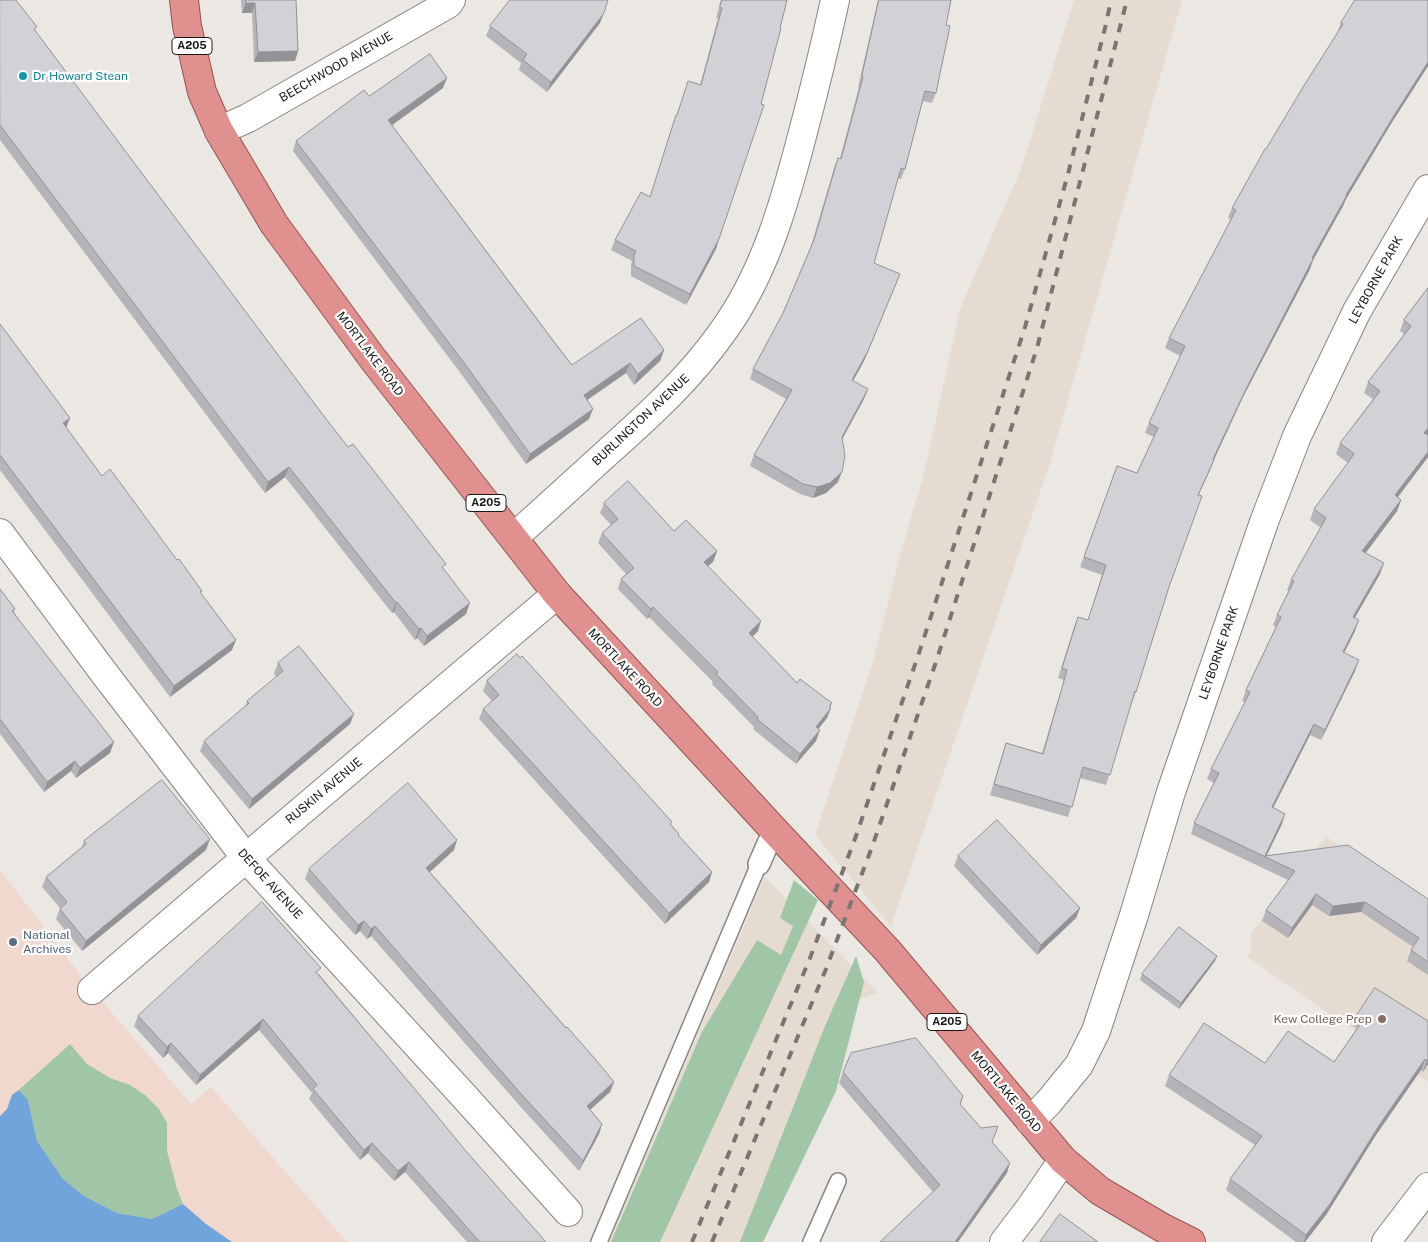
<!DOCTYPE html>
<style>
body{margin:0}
canvas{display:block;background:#ebe7e2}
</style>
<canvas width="1428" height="1242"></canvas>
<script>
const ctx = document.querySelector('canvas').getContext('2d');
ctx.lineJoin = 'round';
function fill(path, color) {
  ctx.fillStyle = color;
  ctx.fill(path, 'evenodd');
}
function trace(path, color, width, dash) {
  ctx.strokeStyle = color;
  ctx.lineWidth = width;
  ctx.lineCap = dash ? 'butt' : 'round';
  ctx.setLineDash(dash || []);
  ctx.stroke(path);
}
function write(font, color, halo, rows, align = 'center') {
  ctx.font = font + ' "Public Sans",sans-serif';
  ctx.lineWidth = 4.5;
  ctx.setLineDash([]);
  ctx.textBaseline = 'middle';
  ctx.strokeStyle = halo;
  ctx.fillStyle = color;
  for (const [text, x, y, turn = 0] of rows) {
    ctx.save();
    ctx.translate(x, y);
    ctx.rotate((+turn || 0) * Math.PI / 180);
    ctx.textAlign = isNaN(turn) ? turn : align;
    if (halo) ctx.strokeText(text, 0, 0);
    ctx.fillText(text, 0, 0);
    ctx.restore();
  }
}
fill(new Path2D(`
 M0 870 92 990 191 1104 211 1087 347 1242H0Z`), '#f0d8ce');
fill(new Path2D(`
 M1074 0H1182L1049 466 891 926 815 835 873 662 900 555 924 474 960 309 1021 169Z
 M1327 837 1428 908V1082L1246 956 1251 951V934L1307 858Z
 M765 877 878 993 852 1001 759 1242H609Z`), '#e5dbd1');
fill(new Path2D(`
 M794 880 818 900 660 1242H611L702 1032 757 940 781 955 793 926 780 918Z
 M856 956 864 982 836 1091 763 1242H740L825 1026Z
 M70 1044 87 1064 110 1078 130 1085 145 1095 159 1109 167 1123V1151L177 1189 183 1204 152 1219 117 1213 84 1196 63 1179 37 1141 28 1100 19 1090Z`), '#a0c6a7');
fill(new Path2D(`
 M19 1090 28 1100 37 1141 63 1179 84 1196 117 1213 152 1219 183 1204 206 1224 232 1242H0V1116L7 1109 12 1095Z`), '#71a4db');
const service = new Path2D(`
 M599 1242 759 864
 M811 1242 838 1181`);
const pedestrian = new Path2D(`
 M759 864 774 830`);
const minor = new Path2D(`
 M219 131 248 118 448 4 451 0
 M0 533 104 673 246 858 463 1095 568 1212
 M514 537C546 509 577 480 609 451 650 414 689 379 721 334 764 276 784 205 802 136 814 91 825 46 835 0
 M92 990 246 858 557 594
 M1030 1121 1048 1103 1079 1065 1096 1031 1134 915 1171 792 1264 522 1297 436 1357 311 1428 189
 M1004 1242 1030 1208 1063 1160
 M1386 1242 1428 1187`);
const trunk = new Path2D(`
 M184 0 187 26 202 92 219 131 274 224 373 359 557 594 774 830 887 950 1063 1160 1100 1191 1163 1228 1191 1242`);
trace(service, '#898581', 18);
trace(pedestrian, '#898581', 24);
trace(minor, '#898581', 30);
trace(trunk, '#965452', 30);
trace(service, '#fff', 15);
trace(pedestrian, '#fff', 21);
trace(minor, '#fff', 28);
trace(trunk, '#e0908f', 28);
trace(new Path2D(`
 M692 1242 810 958 856 836 920 650 1025 327 1068 174 1106 24 1111 0
 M712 1242 826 969 872 847 936 662 1037 348 1127 0`), '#787572', 4, [9, 9]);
fill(new Path2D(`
 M0 0 35 31 323 415 444 570 466 614 424 646 417 638 415 640 394 612 392 613 285 477 265 493 0 140Z
 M241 0H296L298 51 295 61 254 62 252 13H242Z
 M721 0H787L716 249 686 305 631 276V265L632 261 611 250 615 240 650 197 676 115H677L700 85 718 18H716Z
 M878 0H951L946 25 936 93 932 103 923 101 905 169 901 179H898L874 263 900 274 864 361 853 381 864 399 842 439 838 482 826 493 813 498 800 494 750 466 754 455 786 399 750 379 753 369 783 313 811 246 834 168 838 158H840L859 87H858Z
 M1428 0V66L1389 127 1346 199 1343 206 1313 260 1310 269 1243 397 1214 460 1210 470 1198 495 1136 692 1132 702H1131L1106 785 1080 778 1068 817 990 795 1006 743 1042 753 1064 680 1058 678 1074 627 1078 617 1088 620 1102 575 1080 567 1117 466 1137 473 1154 437 1145 433 1149 423 1180 356 1165 348 1169 338 1231 219 1228 218 1232 208 1266 149 1337 33 1341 23Z
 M600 23 547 92 519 70 521 63 486 36 490 26Z
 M443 88 392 125 572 365 664 350 660 361 634 385 626 373 587 400 589 419 526 464 462 375 293 151 296 141 369 96Z
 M1428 288V434L1427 435 1428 457 1398 497 1401 500 1397 511 1365 553 1380 574 1354 618 1355 631 1344 653 1355 671 1321 740 1310 735 1273 808 1282 824 1266 856 1428 899V975L1407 961 1411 950 1413 947 1361 912 1329 916 1312 905 1288 938 1262 921 1266 910 1288 880 1191 834 1194 823 1214 783 1207 779 1211 769 1245 702 1242 701 1246 690 1276 627 1273 625 1277 615 1289 591 1287 590 1291 580 1321 528 1310 520 1314 509 1348 463 1336 454 1340 443 1373 399 1364 393 1368 382 1404 334 1400 331 1404 320Z
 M0 324 66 427 102 476 201 594 232 650 170 697 0 470Z
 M604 503 674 531 717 551 713 562 708 566 758 631 752 637 797 683 830 707 827 718 818 729 816 741 796 764 753 729 754 727 712 684 713 682 649 617 647 619 618 589 621 579 626 574 598 543 602 533 611 525 600 513Z
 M0 589 15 609 14 612 110 753 76 778 71 771 44 792 0 734Z
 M520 658 671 824 679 834V836L712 872 709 882 665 924 479 719 483 709 492 701 483 691 487 681Z
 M278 663 350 724 249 809 200 751 204 741 245 707 247 701 276 677 274 673Z
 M84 841 206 850 82 951 56 919 60 908 42 887 46 877 82 847Z
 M454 850 430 872 614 1082 610 1092 590 1110 602 1124 599 1134 579 1171 519 1105 371 936 367 939 360 931 355 935 305 879 309 869Z
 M958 856 1080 908 1076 918 1037 955 954 866Z
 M1217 956 1215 961 1179 1009 1140 980 1142 974Z
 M319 974 465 1150 546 1242H467L405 1172 394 1181 368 1153 360 1160 309 1099 312 1093 259 1030 196 1085 168 1053 163 1058 134 1026 138 1016Z
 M1357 1015 1428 1021V1064L1423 1072 1421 1070 1376 1135 1326 1215 1305 1242H1296L1226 1190 1230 1179 1255 1145 1165 1086 1169 1075 1265 1063 1334 1062 1357 1028 1353 1026Z
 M843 1072 963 1096 960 1105 992 1142 1007 1173 933 1192 839 1083Z`), '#b5b4b8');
fill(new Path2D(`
 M246 3H255L252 13H242Z
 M604 13 600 23 547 92 551 82Z
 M298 51 295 61 254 62 258 52Z
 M1428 62V66L1389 127 1346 199 1343 206 1313 260 1310 269 1243 397 1209 470 1213 459 1247 387 1312 258 1346 195 1393 117Z
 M447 78 443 88 384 131 388 120Z
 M719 239 716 249 686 305 690 294Z
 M900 274 864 361 848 390 852 380Z
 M664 350 660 361 634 385 638 374Z
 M630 363 626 373 580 405 584 395Z
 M868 389 864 399 838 447 842 437Z
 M593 409 589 419 526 464 530 454Z
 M70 418 66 428 63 423Z
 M1428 428V434L1421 443 1424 433Z
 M1428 452V457L1391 506 1395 495Z
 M1214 460 1210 470 1194 505 1198 495Z
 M289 467 285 477 265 493 268 482Z
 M842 472 838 482 826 493 813 498 817 487Z
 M1401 500 1397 511 1359 562 1362 551Z
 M717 551 713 562 700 573 704 562Z
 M1384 563 1380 574 1349 628 1353 617Z
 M397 602 394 612 392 613 396 603Z
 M470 603 466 614 424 646 427 636Z
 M653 607 649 617 647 619 651 609Z
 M1359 620 1355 631 1339 663 1343 652Z
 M761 621 758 631 745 644 749 633Z
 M421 628 417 638 415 640 419 629Z
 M236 640 232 650 170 697 174 686Z
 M1359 660 1355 671 1321 740 1325 730Z
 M832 703 829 710 831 708 827 718 812 737 816 727Z
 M354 714 350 724 249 809 252 799Z
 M1314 724 1310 735 1268 818 1272 807Z
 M820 730 816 741 796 764 800 754Z
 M114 742 110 753 76 778 80 768Z
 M75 761 71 771 44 792 47 782Z
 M1285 814 1282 824 1266 857 1265 856Z
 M210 839 206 850 82 951 86 941Z
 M457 840 454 850 422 879 426 868Z
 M712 872 709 882 665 924 669 913Z
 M1316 894 1312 905 1288 938 1292 928Z
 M1365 902 1361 912 1329 916 1333 906Z
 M1080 908 1076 918 1037 955 1041 945Z
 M364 921 360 931 355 935 358 925Z
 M375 926 371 936 367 939 371 929Z
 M1217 956 1215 961 1179 1009 1181 1003Z
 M263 1019 259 1030 196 1085 200 1075Z
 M171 1043 168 1053 163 1058 167 1047Z
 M1425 1059 1421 1070 1376 1135 1326 1215 1305 1242H1304L1306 1235 1380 1124Z
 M1428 1059V1064L1423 1072 1427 1061Z
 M614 1082 610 1092 583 1116 587 1106Z
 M602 1124 599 1134 579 1171 583 1161Z
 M372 1143 368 1153 360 1160 364 1150Z
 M409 1162 405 1172 394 1181 398 1171Z
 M1010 1163 1007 1173 958 1242H955Z`), '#939296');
const building = new Path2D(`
 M0 0H16L37 27 34 29 323 415 348 447 353 444 446 564 442 567 470 603 427 636 421 628 419 629 397 602 396 603 289 467 268 482 0 125Z
 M246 0H296L298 51 258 52 255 3H246Z
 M510 0H608L604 13 551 82 523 60 527 54 490 26Z
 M722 0H787L780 28H781L761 104 764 105 719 239 690 294 634 266V255L636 251 615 240 641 192 650 197 676 115H677L688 81 701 85 722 8 720 7Z
 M879 0H951L946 25 950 26 936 93 925 91 905 169 901 168 874 263 900 274 868 351 852 380 868 389 842 437 845 456 842 472 830 483 817 487 803 484 754 455 792 390 753 369 783 313 814 240 838 158 841 159 863 77 862 76Z
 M1355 0H1428V62L1393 117 1346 195H1347L1312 258 1313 259 1247 387 1213 459 1214 460 1198 495 1202 496 1169 587 1136 692 1135 691 1110 775 1083 767 1072 807 994 784 1006 743 1043 754 1067 670 1062 668 1078 617 1088 620 1106 565 1084 557 1117 466 1137 473 1158 428 1149 423 1185 346 1169 338 1236 210 1232 208 1265 149H1266L1305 84 1343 24 1341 23Z
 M430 54 447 78 388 120 557 346 572 365 641 318 664 350 638 374 630 363 584 395 593 409 530 454 465 364 296 141 364 90 369 96Z
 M1428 288V428L1424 433 1428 435V452L1395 495 1401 500 1362 551 1384 563 1353 617 1359 620 1343 652 1359 660 1325 730 1314 724 1272 807 1285 814 1265 856 1348 845 1428 899V962L1411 950 1419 938 1365 902 1333 906 1316 894 1292 928 1266 910 1295 871 1194 823 1219 773 1211 769 1250 692 1246 690 1281 617 1277 615 1294 581 1291 580 1326 518 1314 509 1354 454 1340 443 1380 391 1368 382 1411 326 1404 320Z
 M0 324 70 418 63 423 102 476 110 469 177 560 179 559 202 591 200 592 236 640 174 686 0 455Z
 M628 481 674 531 686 520 717 551 704 562 761 621 749 633 797 683 800 679 832 703 829 706 831 708 816 727 820 730 800 754 757 719 758 717 716 674 718 672 653 607 651 609 621 579 634 568 602 533 618 519 604 503Z
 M0 589 15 609 12 611 114 742 80 768 75 761 47 782 0 719Z
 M299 646 354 714 252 799 204 741 249 703 247 701 283 671 278 663Z
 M517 654 520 658 522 656 672 822 670 824 679 834 678 835 712 872 669 913 483 709 499 695 487 681Z
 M162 780 210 839 86 941 60 909 67 902 46 877 86 844 84 841Z
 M408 783 457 840 426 868 566 1028 567 1027 596 1060 614 1082 587 1106 602 1124 583 1161 522 1095 375 926 371 929 364 921 358 925 309 869Z
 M997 820 1080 908 1041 945 958 856Z
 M262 902 321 968 316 972 424 1100 465 1150 546 1242H480L409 1162 398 1171 372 1143 364 1150 313 1089 317 1085 263 1019 200 1075 171 1043 167 1047 138 1016Z
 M1179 927 1217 956 1181 1003 1142 974Z
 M1375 988 1428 1021V1059L1427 1061 1425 1059 1380 1124 1330 1204 1306 1235 1230 1179 1262 1136 1169 1075 1204 1023 1265 1063 1288 1031 1334 1062 1364 1019 1357 1015Z
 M916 1038 963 1096 960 1104 981 1128 998 1126 992 1142 1010 1163 955 1242H880L940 1185 843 1072 851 1053Z
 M1060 1214 1098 1242H1040Z`);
fill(building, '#d2d1d6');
trace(building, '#939296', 1);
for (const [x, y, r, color] of [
 [23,76,5,"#0f9aa8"],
 [13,942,5,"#5c6f8a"],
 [1382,1019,5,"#8d6e63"]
]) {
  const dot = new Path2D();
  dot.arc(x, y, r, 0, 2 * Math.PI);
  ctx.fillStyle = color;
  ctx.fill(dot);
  trace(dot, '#fff', 2);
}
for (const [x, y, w] of [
 [192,46,40],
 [486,503,40],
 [947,1022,40]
]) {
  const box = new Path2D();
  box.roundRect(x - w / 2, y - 8.5, w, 17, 4);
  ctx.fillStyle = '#fff';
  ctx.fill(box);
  trace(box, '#191816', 1);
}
write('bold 11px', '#191816', null, [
 ["A205",192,46],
 ["A205",486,503],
 ["A205",947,1022]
]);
write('12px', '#191816', '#fff', [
 ["BEECHWOOD AVENUE",336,67,-30],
 ["LEYBORNE PARK",1376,280,-61],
 ["MORTLAKE ROAD",370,354,53],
 ["BURLINGTON AVENUE",641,420,-43],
 ["LEYBORNE PARK",1219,653,-71],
 ["MORTLAKE ROAD",625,668,47],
 ["RUSKIN AVENUE",324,791,-40],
 ["DEFOE AVENUE",270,884,48],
 ["MORTLAKE ROAD",1006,1092,50]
]);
write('12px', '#0d838f', '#fff', [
 ["Dr Howard Stean",33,76]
], 'left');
write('12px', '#4e5e75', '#fff', [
 ["National",23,935],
 ["Archives",23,949]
], 'left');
write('12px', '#785e54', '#fff', [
 ["Kew College Prep",1372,1019]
], 'right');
</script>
